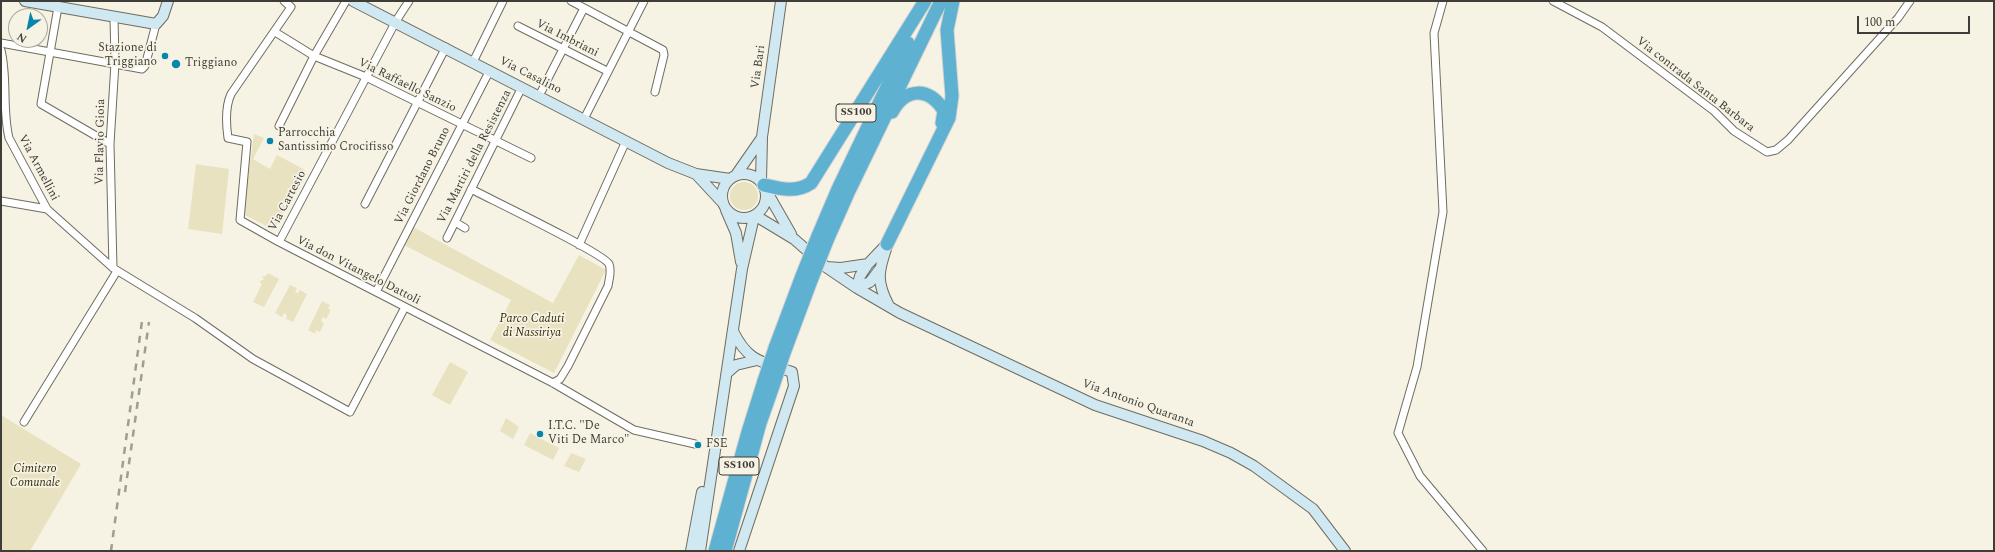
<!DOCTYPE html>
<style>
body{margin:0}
#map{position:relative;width:1995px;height:552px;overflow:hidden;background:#f6f3e5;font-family:Spectral,serif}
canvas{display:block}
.frame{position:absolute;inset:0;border:2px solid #3e3d37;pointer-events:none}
.north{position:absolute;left:8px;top:8px;width:40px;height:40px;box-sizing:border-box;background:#f6f3e5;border:1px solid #acaa9f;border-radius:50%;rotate:213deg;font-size:11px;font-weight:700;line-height:16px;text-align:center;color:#3e3d37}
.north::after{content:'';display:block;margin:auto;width:14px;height:18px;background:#0886a9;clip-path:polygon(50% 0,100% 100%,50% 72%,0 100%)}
.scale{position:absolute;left:1857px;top:16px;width:113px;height:18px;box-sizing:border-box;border:2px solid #3e3d37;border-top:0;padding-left:5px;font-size:12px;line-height:14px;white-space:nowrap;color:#3e3d37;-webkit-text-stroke:3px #f6f3e5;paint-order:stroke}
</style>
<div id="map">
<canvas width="1995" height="552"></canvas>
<div class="frame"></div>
<div class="north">N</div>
<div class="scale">100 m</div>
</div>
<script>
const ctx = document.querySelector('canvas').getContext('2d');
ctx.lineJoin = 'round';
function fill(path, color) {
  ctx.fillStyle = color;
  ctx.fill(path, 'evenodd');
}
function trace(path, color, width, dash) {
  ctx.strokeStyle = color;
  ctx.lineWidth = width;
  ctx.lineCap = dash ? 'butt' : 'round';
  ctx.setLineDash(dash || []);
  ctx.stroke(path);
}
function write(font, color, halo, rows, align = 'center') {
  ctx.font = font + ' Spectral,serif';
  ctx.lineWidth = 3.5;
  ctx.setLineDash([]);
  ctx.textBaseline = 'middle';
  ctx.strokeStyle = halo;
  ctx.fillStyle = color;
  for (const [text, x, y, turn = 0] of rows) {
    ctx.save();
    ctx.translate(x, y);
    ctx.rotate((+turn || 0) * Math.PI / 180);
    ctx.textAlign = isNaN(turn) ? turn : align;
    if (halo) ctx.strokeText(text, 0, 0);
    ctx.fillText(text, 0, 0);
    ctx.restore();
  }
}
fill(new Path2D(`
 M254 134 264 138 253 159 270 169 277 155 305 170 274 230 243 214Z
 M196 164 229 169 222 234 188 229Z
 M730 196a14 14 0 1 1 28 0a14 14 0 1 1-28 0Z
 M413 227 553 303 579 255 606 270 554 373 490 340 511 300 404 245Z
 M268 273 279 279 264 307 253 302 262 284 259 282 264 279 262 276H266Z
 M290 285 297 288 295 292 298 293 300 290 307 294 293 322 286 319 287 315 284 313 282 317 275 313Z
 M322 301 330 305 328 309 331 310 326 319 323 317 321 321 324 323 320 332 316 330 315 334 308 330Z
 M450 362 468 372 450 405 432 395Z
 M1 415 81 464 30 551H1Z
 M506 418 519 427 513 439 500 431Z
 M530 433 559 448 553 460 524 445Z
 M571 453 586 459 579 472 564 466Z`), '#e9e2c1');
const street = new Path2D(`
 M284 1 291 7 231 94C225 107 226 124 228 138L247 142 240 220 279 242 553 383 634 430 695 444
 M571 1 663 50 664 55 655 92
 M1443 1 1434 33 1443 212 1417 367 1398 433 1420 476 1483 551
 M1553 1 1602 27 1714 111 1734 131 1767 152 1776 150 1788 140 1898 18 1910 1
 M58 7 41 104 110 144
 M518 26 607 71
 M275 32 314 56 366 77 531 158
 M1 43 142 69 145 66 156 24
 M1 50C8 79 2 109 9 138L47 209 113 268 195 318 253 359 350 412 405 307
 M473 62 503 1
 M539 96 584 8
 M584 119 644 1
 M279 126 314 56 346 1
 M471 189C490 199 603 253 609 264 612 271 609 279 608 286L568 366 560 379 553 383
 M1 201 47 209
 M365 204 446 47
 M455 222 465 228
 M447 238 522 87
 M279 242 396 21 409 1
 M579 245 626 141
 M113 268 110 144 115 63 114 17
 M376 292 490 70
 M24 422 117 271`);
const secondary = new Path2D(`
 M25 1 156 24 163 16 168 1
 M353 1 668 163 696 174 730 179
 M722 196a22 22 0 1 1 44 0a22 22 0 1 1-44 0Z
 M696 174 722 202
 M736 175 761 139
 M761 181 762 137 781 1
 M767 192 791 234
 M726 210 736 233 741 262
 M756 216 794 239 826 267 857 288 900 313 1095 405 1203 441 1231 453 1254 466 1313 509 1345 551
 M887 246C878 272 876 281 889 306
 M826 267 841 268 868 264 887 244
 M857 288 870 282 879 270
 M857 288 860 276 868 264
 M733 331C748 362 762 362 792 372L794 386 739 551
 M727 373 736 365 757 360
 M691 551 702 492
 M700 551 742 269 754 217`);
const highway = new Path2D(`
 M892 112C906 87 929 87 944 111L942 123
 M764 185C781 189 796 193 811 183L925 1
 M818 236 838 189 908 43
 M828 238 848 193 941 1
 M887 244 949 118 952 96 947 30 953 1
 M775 348 802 276
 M784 353 812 278
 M715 551 748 432 764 381
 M725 551 760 423 773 386`);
trace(street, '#6f6c60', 9);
trace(secondary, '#6f6c60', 12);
trace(highway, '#d5d4d3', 15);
trace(street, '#fff', 7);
trace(secondary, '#cfe8f1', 10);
trace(highway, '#5fb1d1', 13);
trace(new Path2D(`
 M125 492 149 322
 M111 551 142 321`), '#9f9d93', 2.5, [7, 7]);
const highwayBridge = new Path2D(`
 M802 276 818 236
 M812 278 828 238
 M764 381 775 348
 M773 386 784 353`);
trace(highwayBridge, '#d5d4d3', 15, []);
trace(highwayBridge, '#5fb1d1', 13);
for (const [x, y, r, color] of [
 [165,56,4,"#0886a9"],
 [176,64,5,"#0886a9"],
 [270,141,4,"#0886a9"],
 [540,434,4,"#0886a9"],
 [698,445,4,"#0886a9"]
]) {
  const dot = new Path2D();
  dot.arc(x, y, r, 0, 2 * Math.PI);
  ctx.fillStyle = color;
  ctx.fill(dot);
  trace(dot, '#f6f3e5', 1.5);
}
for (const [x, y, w] of [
 [856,113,40],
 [739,466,40]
]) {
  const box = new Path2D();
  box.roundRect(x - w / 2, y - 9, w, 18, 3);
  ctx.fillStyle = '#f6f3e5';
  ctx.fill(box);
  trace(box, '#3e3d37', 1);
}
write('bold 11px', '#3e3d37', null, [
 ["SS100",856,113],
 ["SS100",739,466]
]);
write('12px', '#3e3d37', '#f6f3e5', [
 ["Via Imbriani",567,39,27],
 ["Via Bari",759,67,-82],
 ["Via Casalino",530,76,27],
 ["Via contrada Santa Barbara",1695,85,38],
 ["Via Raffaello Sanzio",407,86,26],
 ["Via Flavio Gioia",101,142,-89],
 ["Via Martiri della Resistenza",475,157,-63],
 ["Via Armellini",38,168,62],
 ["Via Giordano Bruno",423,176,-63],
 ["Via Cartesio",288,201,-62],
 ["Via don Vitangelo Dattoli",358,271,27],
 ["Via Antonio Quaranta",1138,404,20]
]);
write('12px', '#3e3d37', '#f6f3e5', [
 ["Stazione di",157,49,"right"],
 ["Triggiano",157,63,"right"],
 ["Triggiano",185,64],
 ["Parrocchia",278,134],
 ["Santissimo Crocifisso",278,148],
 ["I.T.C. \"De",548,427],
 ["Viti De Marco\"",548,441],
 ["FSE",706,445]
], 'left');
write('italic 12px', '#332c09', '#f6f3e5', [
 ["Parco Caduti",532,320],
 ["di Nassiriya",532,334],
 ["Cimitero",35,470],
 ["Comunale",35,484]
]);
</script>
